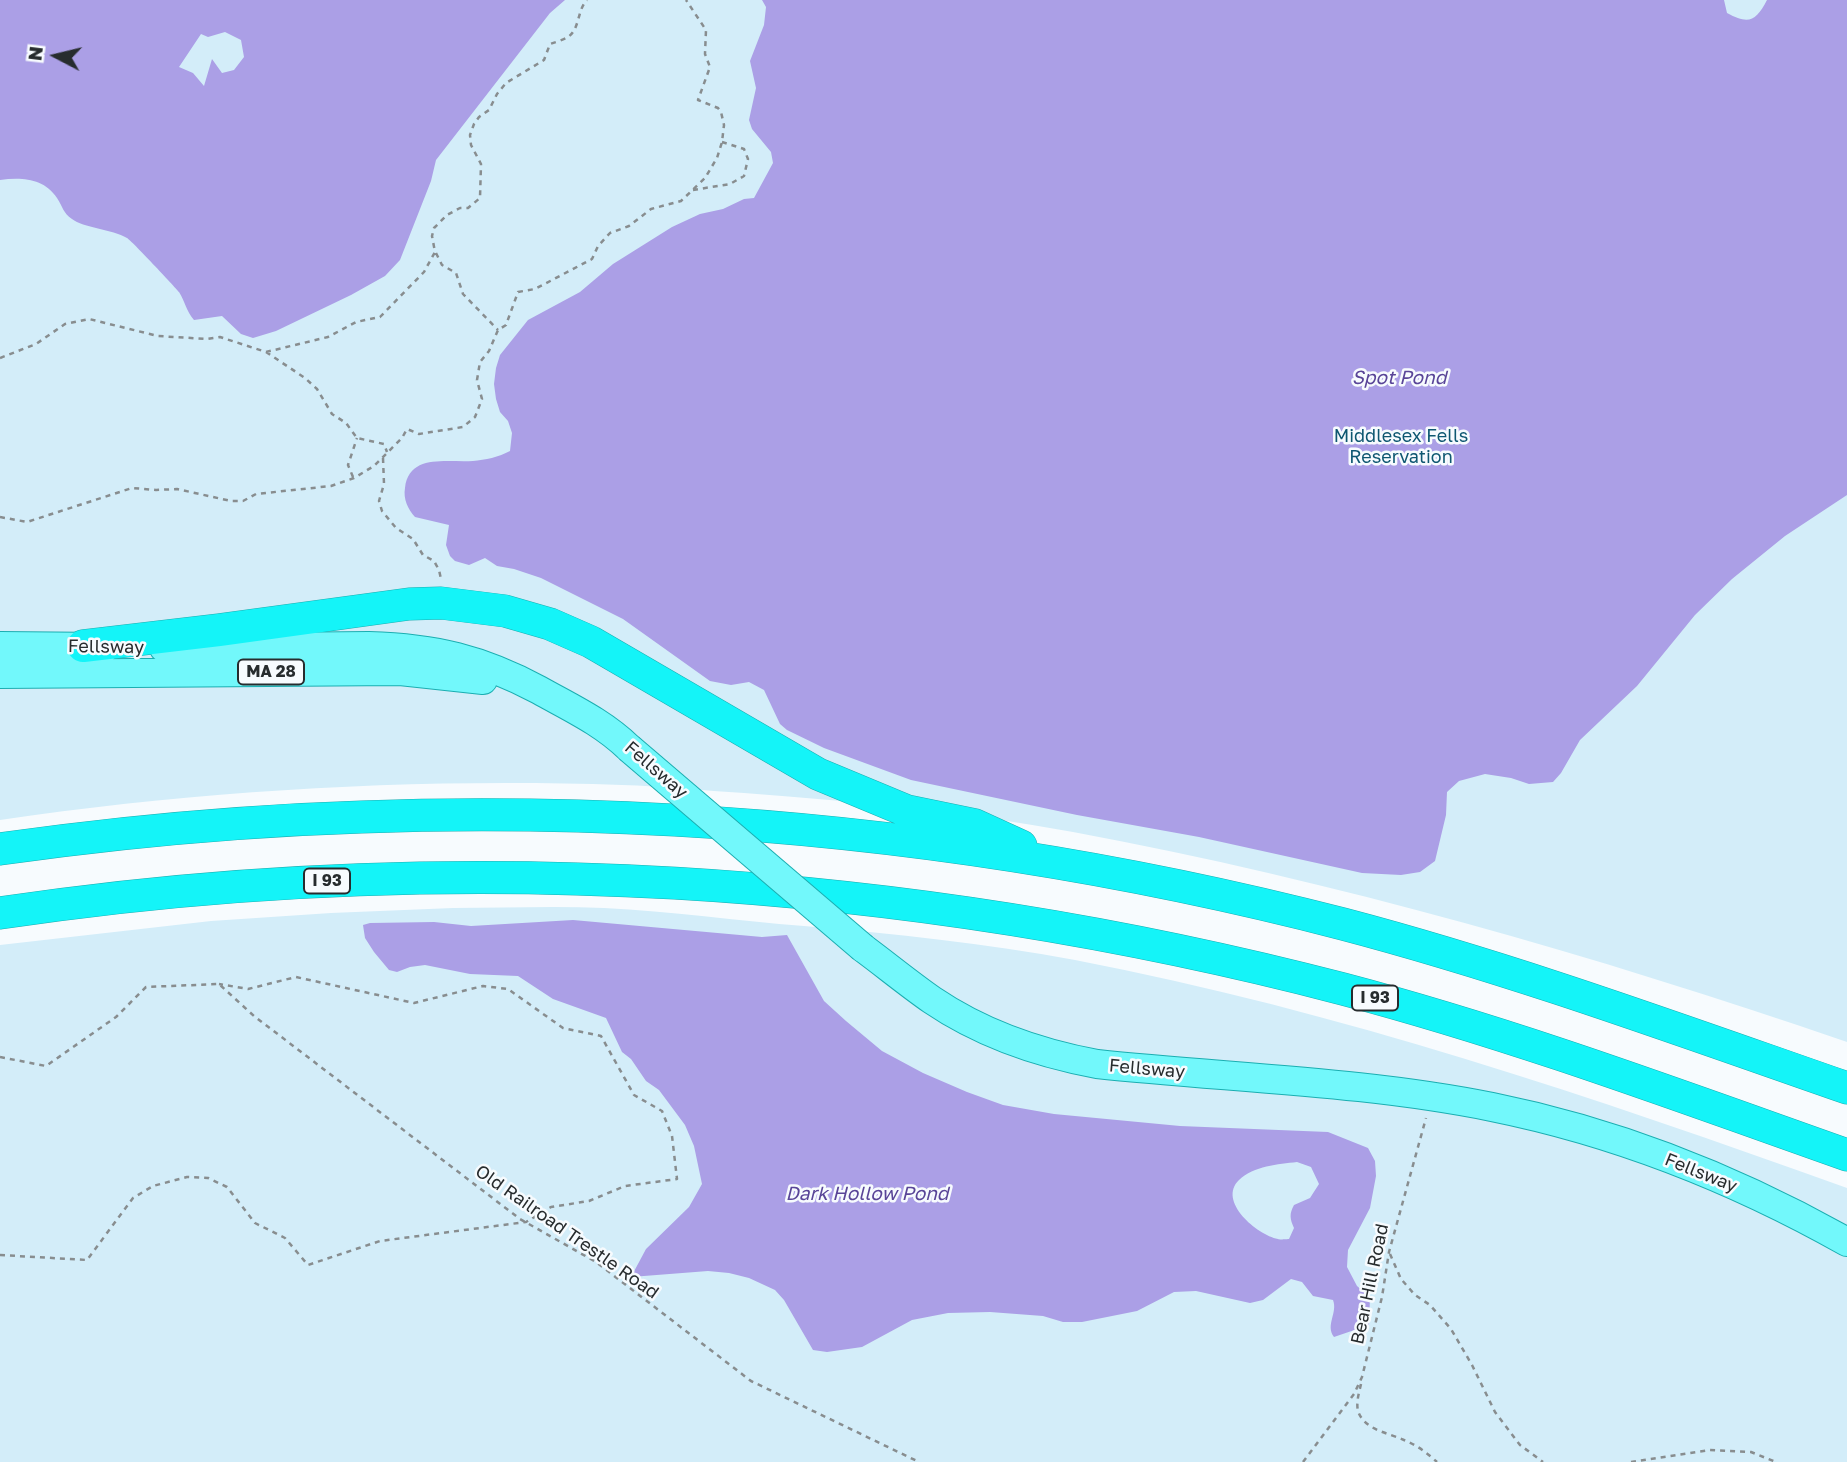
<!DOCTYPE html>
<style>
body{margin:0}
#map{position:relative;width:1847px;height:1462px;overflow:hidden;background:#f7fbfe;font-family:"Golos Text",sans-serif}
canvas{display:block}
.north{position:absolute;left:21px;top:21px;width:70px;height:70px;-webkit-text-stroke:5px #f7fbfe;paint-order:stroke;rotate:277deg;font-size:19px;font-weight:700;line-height:28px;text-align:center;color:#272c2e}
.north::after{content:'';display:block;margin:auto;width:24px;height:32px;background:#272c2e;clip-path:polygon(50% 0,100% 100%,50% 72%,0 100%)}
</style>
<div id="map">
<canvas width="1847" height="1462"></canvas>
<div class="north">N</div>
</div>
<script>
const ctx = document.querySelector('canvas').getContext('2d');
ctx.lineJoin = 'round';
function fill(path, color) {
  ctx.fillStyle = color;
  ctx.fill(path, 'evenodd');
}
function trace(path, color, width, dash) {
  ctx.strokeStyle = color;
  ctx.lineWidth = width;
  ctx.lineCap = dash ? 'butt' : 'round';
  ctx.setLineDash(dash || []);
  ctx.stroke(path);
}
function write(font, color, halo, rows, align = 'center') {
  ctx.font = font + ' "Golos Text",sans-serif';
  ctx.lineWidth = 5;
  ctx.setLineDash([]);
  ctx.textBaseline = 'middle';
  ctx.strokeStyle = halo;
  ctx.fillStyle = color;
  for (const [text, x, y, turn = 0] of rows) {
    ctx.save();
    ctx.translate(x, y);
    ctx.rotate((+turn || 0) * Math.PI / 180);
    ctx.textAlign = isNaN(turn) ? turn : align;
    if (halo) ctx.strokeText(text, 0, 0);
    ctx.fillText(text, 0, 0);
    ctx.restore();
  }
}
fill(new Path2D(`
 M0 0H1847V1042C1594 955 1336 881 1073 832 965 812 854 801 744 793 704 791 663 786 622 785 414 778 205 790 0 820Z
 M453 908C503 908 554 906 604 908 671 911 738 921 804 926 895 934 985 943 1075 960 1340 1011 1594 1097 1847 1188V1462H0V945L211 921 331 913Z`), '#d3edf9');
fill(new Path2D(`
 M0 0H565L550 13 436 160 431 181 400 260 385 276 351 295 276 331 253 338 241 334 222 316 194 320C186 311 185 301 179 292 175 287 131 240 127 238 112 229 83 228 72 219 63 213 63 207 57 198 44 178 21 177 0 180ZM225 32 241 40 244 57 234 70 222 73 212 59 204 86 193 73 179 67 201 34 208 37Z
 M762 0H1724L1727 13C1749 25 1756 21 1767 0H1847V495L1785 536 1732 579 1695 615 1637 686 1580 740 1561 773 1553 782 1529 784 1511 778 1485 774 1459 781 1447 792 1446 815 1435 861 1420 872 1401 875 1362 873 1199 837 1077 815 911 780 824 748 787 730 780 724 764 690 749 682 731 685 710 681 623 619 541 578 514 569 497 566 485 558 469 565 455 561 450 556 446 545 449 525 415 517C408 509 403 499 405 488 409 453 448 463 473 461 485 460 499 457 510 451L512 433 508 421 500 412 496 399 494 384 496 368 500 355 528 320 580 292 613 264 672 227 700 214 723 209 744 199 754 198 773 163 771 152 752 129 749 120 756 88 750 61 764 25 766 7Z
 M573 920 762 937 787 935 824 1001 846 1021 882 1051 923 1073 967 1092 1003 1105 1054 1114 1180 1126 1328 1132 1368 1148 1375 1161 1376 1176 1370 1208 1348 1250 1347 1267 1357 1286 1370 1297 1369 1325 1334 1337C1325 1325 1338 1313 1333 1300L1313 1296 1302 1282 1291 1279 1263 1300 1250 1303 1196 1291 1174 1292 1137 1311 1082 1322H1063L1043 1316 990 1312 948 1313 912 1320 862 1347 827 1352 813 1350 784 1300 775 1290 749 1278 729 1273 708 1271 631 1277 646 1249 689 1207 702 1184 694 1146 685 1125 659 1090 646 1081 631 1059 622 1052 606 1018 553 999 518 976 470 974 425 965 410 967 397 972 389 970 374 952 365 938 363 925 370 923 434 922 471 926ZM1297 1162 1311 1167 1319 1184 1310 1198 1294 1205C1289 1214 1290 1219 1294 1228L1289 1239C1288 1239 1279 1240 1278 1239 1257 1235 1217 1201 1239 1180 1254 1166 1278 1164 1297 1162Z`), '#ab9fe6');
const major = new Path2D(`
 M0 646 106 647
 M164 648 369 646C435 648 481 659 539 690 571 708 602 722 629 748
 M0 674 400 671 483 680
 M863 948C886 965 909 984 932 1000 982 1034 1038 1053 1097 1064 1229 1078 1363 1081 1492 1107 1616 1132 1737 1180 1847 1242`);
const highway = new Path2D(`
 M83 646 219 630 409 604 441 603 505 611 550 624 591 642 818 774 907 811 975 825 1021 846
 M0 849C447 785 906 811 1343 924 1514 969 1680 1030 1847 1088
 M0 913C447 846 906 875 1343 989 1514 1034 1680 1096 1847 1155`);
trace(major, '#1baeb1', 30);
trace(highway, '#1baeb1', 33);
trace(new Path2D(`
 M693 190 730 184 744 176 748 159 744 149 722 142
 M436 253 442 265 456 273 463 294 498 330
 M266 352 305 378 317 389 332 414 346 423 357 438 384 444 387 452
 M0 358 36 344 65 324 89 319 158 336 207 339 220 337 266 352 328 337 356 322 380 317 424 272 435 252 432 236 434 228 447 215 460 208H468L480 198 481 164 471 145 470 135 474 124 479 117 489 110 497 94 506 83 544 60 550 44C556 42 563 40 568 37 580 29 577 10 587 0
 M383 458 384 484 379 501 382 511 396 528 413 539 423 555 434 561 439 570 441 579
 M353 477 348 465 357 438
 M0 517 27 522 132 488 156 490 177 489 231 501H243L256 494 331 486 354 478 374 466 402 438 407 429 419 434 463 427 475 417 482 399 477 380 480 362 489 351 498 330 506 325 518 292 535 289 592 259 598 246 610 233 629 226 651 209 681 201 705 178 717 158 722 142 724 125 721 112 718 108 698 100 710 67 705 54 706 30 686 0
 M0 1057 46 1066 116 1017 146 987 219 984 254 1016 520 1219 596 1262 751 1381 919 1462
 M1390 1254 1401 1279 1415 1295 1430 1305 1451 1329 1472 1365 1495 1412 1520 1445 1543 1462
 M0 1255 87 1260 133 1198 153 1186 187 1177 208 1178 227 1187 255 1223 285 1238 308 1265 380 1241 526 1222 551 1207 589 1201 625 1186 677 1179 672 1136 662 1111 634 1095 601 1036 563 1028 508 989 483 986 414 1003 296 977 248 989 219 984
 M1361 1384C1359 1393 1356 1402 1358 1411 1364 1430 1389 1433 1404 1440 1417 1445 1427 1453 1437 1462
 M1303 1462 1354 1394 1362 1377 1382 1297 1389 1252 1426 1118
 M1631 1462 1710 1450 1751 1452 1776 1462`), '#888d8f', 2.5, [5, 5]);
trace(major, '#72f8fb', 28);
trace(highway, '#14f4f8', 32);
const majorBridge = new Path2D(`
 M629 748 863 948`);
trace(majorBridge, '#1baeb1', 30, []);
trace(majorBridge, '#72f8fb', 28);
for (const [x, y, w] of [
 [271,672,66],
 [327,881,46],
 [1375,998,46]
]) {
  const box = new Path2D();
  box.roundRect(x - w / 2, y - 12.5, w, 25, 5);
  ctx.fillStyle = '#f7fbfe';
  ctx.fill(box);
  trace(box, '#272c2e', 2);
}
write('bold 16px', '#272c2e', null, [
 ["MA 28",271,672],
 ["I 93",327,881],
 ["I 93",1375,998]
]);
write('18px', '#0e5771', '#f7fbfe', [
 ["Middlesex Fells",1401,436],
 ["Reservation",1401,457]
]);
write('18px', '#272c2e', '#f7fbfe', [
 ["Fellsway",106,647,1],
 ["Fellsway",656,770,41],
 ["Fellsway",1147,1069,5],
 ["Fellsway",1701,1173,22],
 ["Old Railroad Trestle Road",567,1232,35],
 ["Bear Hill Road",1370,1284,-78]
]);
write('italic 19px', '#594598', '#f7fbfe', [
 ["Spot Pond",1399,378],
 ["Dark Hollow Pond",867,1194]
]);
</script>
